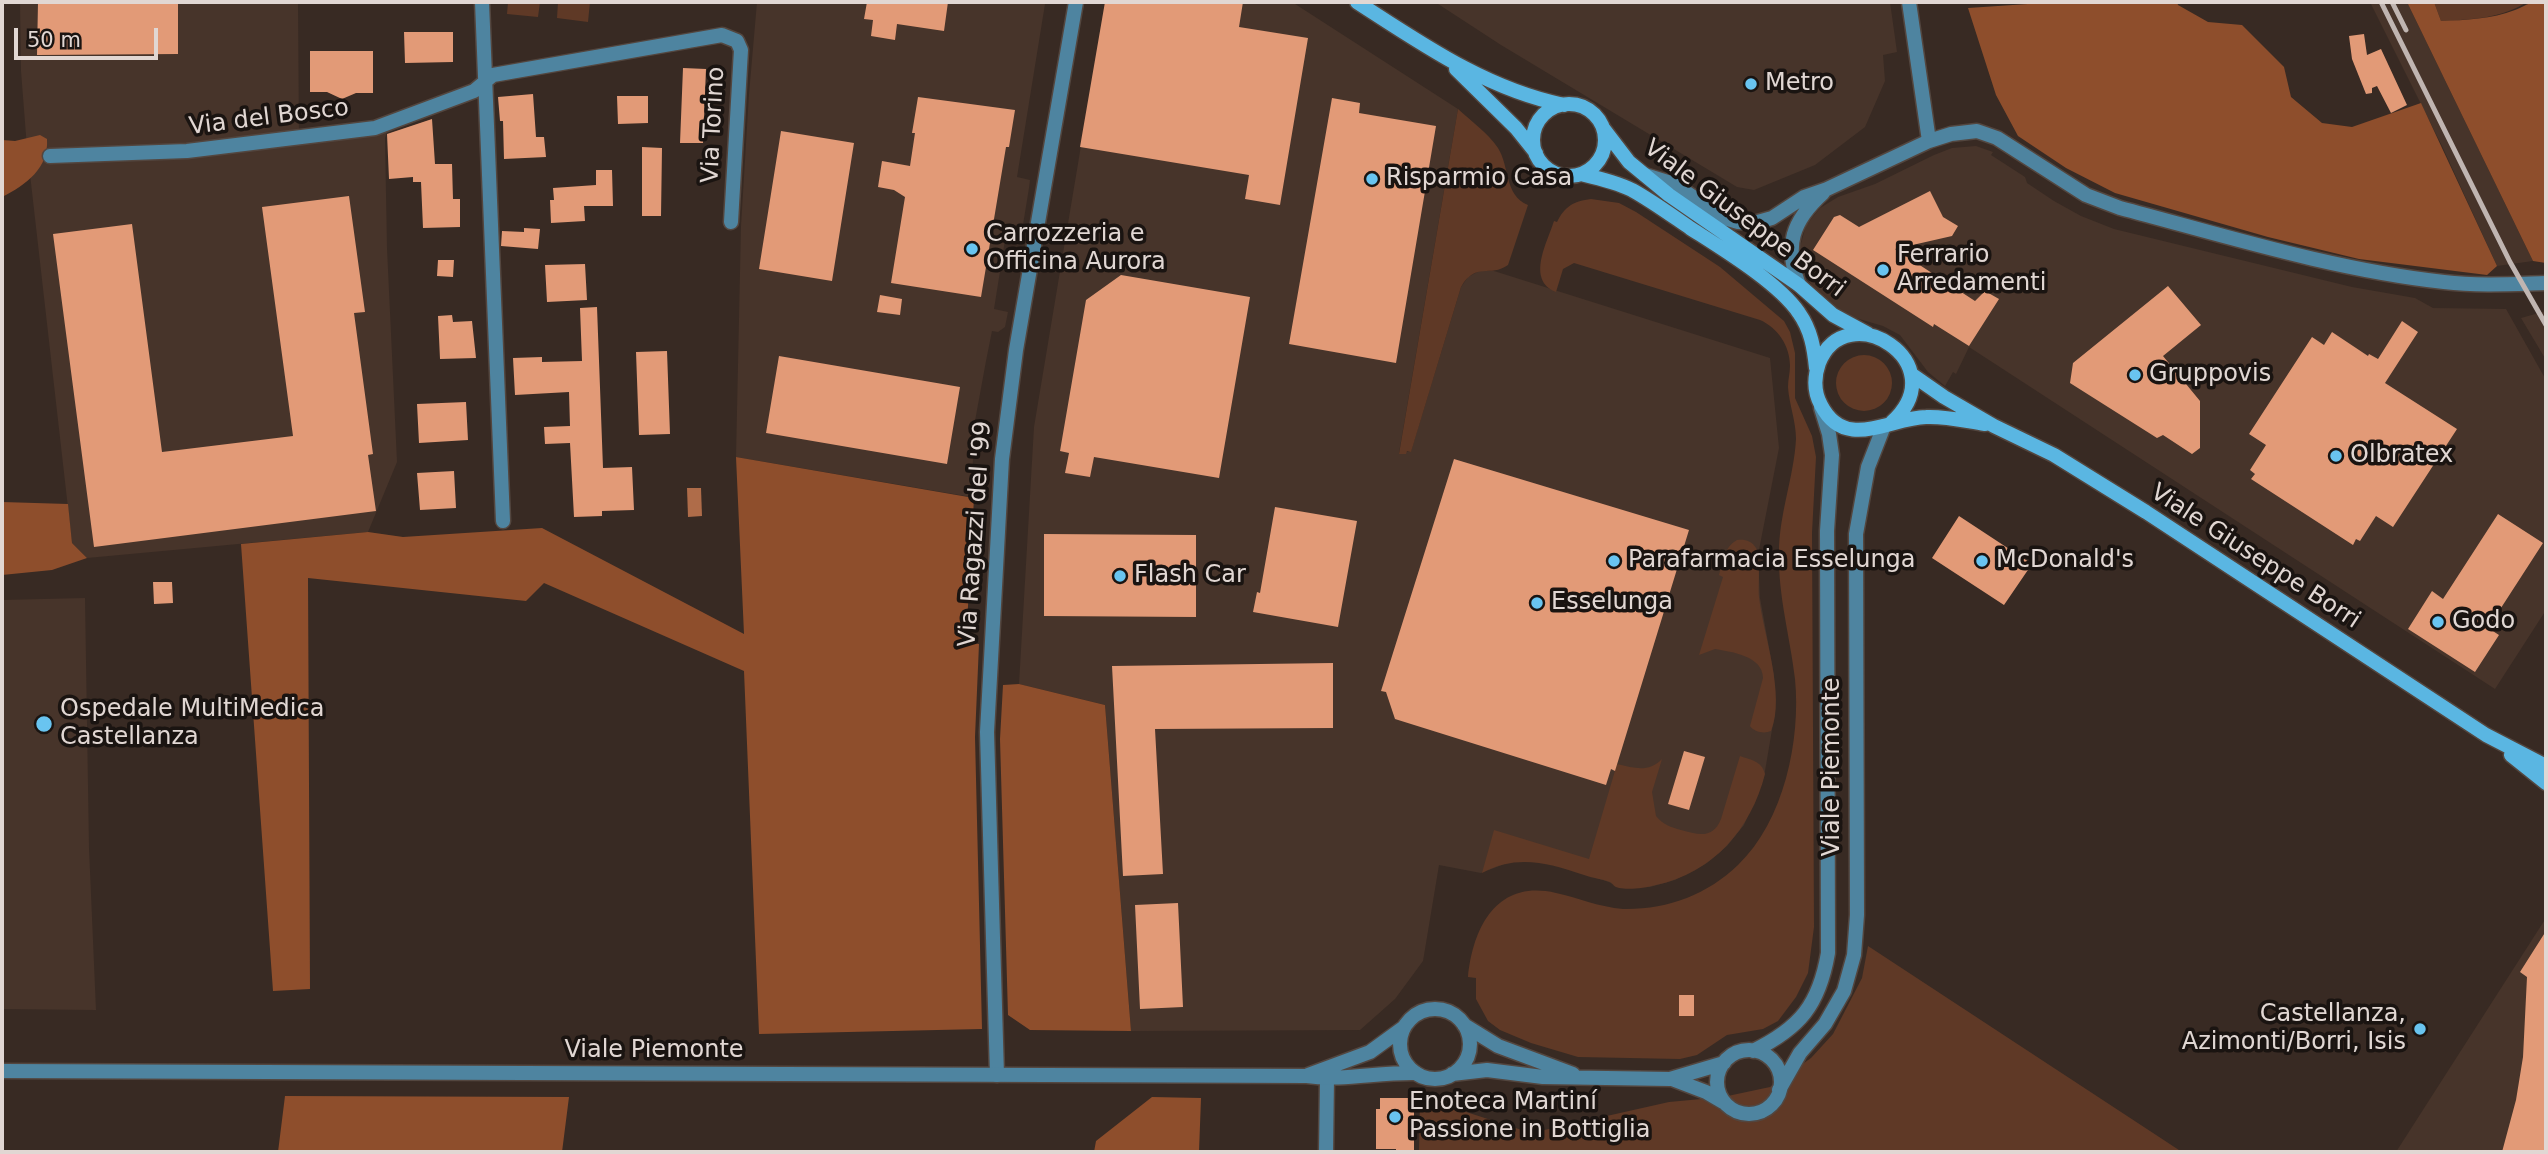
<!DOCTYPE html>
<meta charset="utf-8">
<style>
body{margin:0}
#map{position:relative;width:2548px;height:1154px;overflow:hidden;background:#382a23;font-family:"DejaVu Sans",sans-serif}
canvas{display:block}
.frame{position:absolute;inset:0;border:4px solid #e1d7d3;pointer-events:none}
.scale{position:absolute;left:14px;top:28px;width:144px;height:32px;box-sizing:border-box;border:4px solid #e1d7d3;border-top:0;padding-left:9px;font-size:21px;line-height:24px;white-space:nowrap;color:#e1d7d3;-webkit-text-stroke:5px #1a1411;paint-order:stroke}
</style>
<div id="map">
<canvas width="2548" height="1154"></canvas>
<div class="frame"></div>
<div class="scale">50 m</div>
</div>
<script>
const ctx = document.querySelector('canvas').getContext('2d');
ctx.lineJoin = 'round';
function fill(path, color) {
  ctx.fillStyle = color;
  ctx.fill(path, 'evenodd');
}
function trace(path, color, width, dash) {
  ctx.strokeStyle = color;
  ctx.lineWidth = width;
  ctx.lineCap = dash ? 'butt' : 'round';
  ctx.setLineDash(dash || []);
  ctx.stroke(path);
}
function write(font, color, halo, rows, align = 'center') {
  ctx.font = font + ' "DejaVu Sans",sans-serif';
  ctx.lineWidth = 7;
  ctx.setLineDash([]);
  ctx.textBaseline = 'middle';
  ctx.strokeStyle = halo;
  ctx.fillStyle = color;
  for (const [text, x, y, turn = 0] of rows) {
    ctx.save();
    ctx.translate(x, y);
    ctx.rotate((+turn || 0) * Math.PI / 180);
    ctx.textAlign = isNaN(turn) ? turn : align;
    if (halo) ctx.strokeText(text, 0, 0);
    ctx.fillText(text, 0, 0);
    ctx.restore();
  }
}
fill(new Path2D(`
 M20 2H298L299 140 387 132 385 138 387 248 397 462 368 532 87 558 72 543 27 148 21 71Z
 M757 2H1030L1045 4 1017 177 1030 180 1029 188 1020 243 1005 240 994 309 1008 312 1005 327 998 332 992 331 986 361 975 421 971 497 736 457 741 226 749 94Z
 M1105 2H1292L1458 109 1399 453 1411 451 1461 287 1468 277 1481 270 1494 271 1770 358 1779 448 1758 555 1760 598 1774 675V718L1764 777 1744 825 1727 846 1707 863 1675 880 1650 887H1617L1609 882 1557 866 1530 860 1507 863 1481 873 1439 865 1423 961 1395 999 1360 1030 1131 1031 1105 705 1019 684 1034 427Z
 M1435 2H1890L1897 52 1883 55 1885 81 1865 127 1815 165 1754 190 1737 187 1501 45Z
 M2370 2H2407L2533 261 2497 266 2442 146Z
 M1976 146 1993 152 1991 155 2025 177 2027 183 2054 201 2081 216 2114 229 2352 287 2415 298 2433 308 2506 309 2546 380V610L2495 689 1969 347 1956 374 1953 372 1945 386 1928 372 1900 335 1883 326 1849 316 1817 294 1801 268 1799 251 1806 225 1820 208 1838 197 1875 184 1934 155 1952 148Z
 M2546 311V360L2521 318Z
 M85 598 89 848 96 1010 2 1009V600Z
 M2546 918V1152H2396L2437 1088Z`), '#47342a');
fill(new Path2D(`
 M508 2H540L538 17 507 14Z
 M558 2H590L588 22 557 18Z
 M2434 2H2527C2503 18 2470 20 2441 21Z
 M1458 109C1471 121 1488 133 1498 148 1510 167 1504 195 1528 205L1508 265C1490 278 1476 261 1461 287L1411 452 1407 451 1406 454H1399Z
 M1591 199 1619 203 1636 212 1720 267 1784 321 1790 332 1795 353V398L1812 436 1816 457 1812 533 1814 927 1808 973 1796 997 1778 1021 1763 1029 1727 1035 1697 1055 1680 1059 1578 1057 1531 1043 1500 1030 1488 1021 1476 999V978L1468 977C1473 927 1497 879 1556 893 1579 898 1599 907 1623 909 1666 910 1707 895 1738 865 1784 821 1801 740 1795 679 1790 636 1778 596 1779 553 1779 514 1794 477 1796 439 1796 421 1789 404 1788 387 1788 379 1790 373 1790 366 1790 346 1778 328 1760 320L1574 263 1563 269 1556 292C1526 280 1547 243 1554 221L1557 222C1565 206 1574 201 1591 199Z
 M1836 383a28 28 0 1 1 56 0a28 28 0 1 1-56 0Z
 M1737 540C1745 539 1752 541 1756 548 1761 558 1758 584 1759 597 1763 634 1786 695 1771 731 1764 734 1754 732 1750 726L1763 678C1763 656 1732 652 1715 649L1699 655 1723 577 1719 575C1723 562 1724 547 1737 540Z
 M1740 756C1751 760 1762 761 1765 774 1751 829 1713 873 1656 885 1645 888 1629 890 1619 888 1612 886 1615 885 1610 882 1602 879 1592 878 1584 875 1548 863 1517 854 1482 873L1494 830 1589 859 1617 764C1635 768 1648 773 1662 759L1652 792 1656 816C1663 825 1671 827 1681 830 1699 835 1713 839 1721 819Z
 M1868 946 2182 1152H1419L1420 1097 1531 1133 1669 1102 1723 1097 1770 1087 1811 1058 1833 1034 1862 978Z`), '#5f3926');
fill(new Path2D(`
 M2058 2H2177L2178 5 2208 22 2242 25 2284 67 2291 97 2322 123 2352 127 2421 103 2497 266 2487 275 2359 259 2268 237 2115 193 2066 168 2018 136 1996 95 1968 8Z
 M2407 2H2434L2441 21C2465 20 2492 19 2515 10 2530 4 2527 2 2546 2V263L2533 261Z
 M40 135 47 139C49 168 26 185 2 197V140L15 141Z
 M736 457 974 498 966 642 979 644 975 737 982 1029 759 1034 744 671 544 583 526 601 308 578 310 989 273 991 241 544 368 532 403 537 542 528 744 634Z
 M2 502 68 504 72 543 87 558 52 570 2 575Z
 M1019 684 1105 705 1131 1031 1030 1030 1008 1015 1000 739 1003 685Z
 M285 1096 569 1097 562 1152H278Z
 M1152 1097 1201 1098 1199 1152H1094L1096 1141Z`), '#8e4e2c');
fill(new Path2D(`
 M687 488H701L702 516 688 517Z`), '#af6c49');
fill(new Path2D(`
 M38 2H178V54L37 55Z
 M867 2H948L944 31 897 24 895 40 871 36 873 20 864 19Z
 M1105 2H1243L1239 27 1308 38 1280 205 1245 199 1249 175 1080 147Z
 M404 32H453V62L405 63Z
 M2364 34 2367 55 2381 49 2407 105 2391 113 2377 86 2372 88V93L2366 94 2352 59 2349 36Z
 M310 51H373V93H356L342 99 327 92H310Z
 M683 68 706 69 703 143H680Z
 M533 94 536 137H544L546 157 504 159 503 121H500L498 97Z
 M617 96H648V123L618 124Z
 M918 97 1015 110 1009 147H1006L981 297 891 283 905 197 894 190 878 187 882 161 910 166 915 133H912Z
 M1332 98 1360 103 1359 113 1436 126 1396 363 1289 344Z
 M432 119 435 164H452L453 199H460V227L423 228 421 182H413V177L389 179 387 134Z
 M781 131 854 143 832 281 759 269Z
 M642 147 662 148 661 216H642Z
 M596 170H612L613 206H584L585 221 551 223 550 200H554L553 188 596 185Z
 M1930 191 1943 217 1958 226 1952 236 1895 249 1975 301 1985 291 1999 299 1969 346 1934 324 1933 327 1813 250 1834 217 1840 215 1859 227Z
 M349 196 365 312 354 313 373 454 368 455 376 511 94 547 53 234 132 224 162 452 293 436 262 207Z
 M524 228 540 229 538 249 501 246 502 231 524 232Z
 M438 260H454L453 277 437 276Z
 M585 264 587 300 547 302 545 265Z
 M1121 275 1250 297 1219 478 1094 457 1090 477 1065 473 1069 453 1060 451 1086 300Z
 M2168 286 2201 325 2163 356 2200 401V448L2192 454 2163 435 2157 438 2070 383 2073 363Z
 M880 295 902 299 900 315 877 312Z
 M597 307 603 468 632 467 634 510 602 511V516L574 517 570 443 545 444 544 427 570 426 569 392 515 395 513 358 542 357V362L582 361 580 308Z
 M452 315 453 322 472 321 476 358 440 359 438 316Z
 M2402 321 2418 332 2385 383 2457 429 2393 527 2376 516 2360 541 2356 539 2353 545 2251 479 2255 474 2250 470 2266 445 2249 434 2312 337 2324 345 2332 332 2368 356 2369 354 2378 359Z
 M667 351 670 434 639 435 636 352Z
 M779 356 960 387 947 464 766 433Z
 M466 402 468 440 419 443 417 404Z
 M1454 459 1689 530 1615 771 1611 769 1606 785 1395 719 1386 692 1381 691Z
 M454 471 456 508 420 510 417 473Z
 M1275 507 1357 521 1338 627 1253 612 1257 592 1260 593Z
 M2498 514 2543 543 2488 628 2499 635 2475 672 2408 629 2432 591 2443 599Z
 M1959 516 2032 564 2004 605 1932 558Z
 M1044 534 1196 535V617L1044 616Z
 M153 582H172L173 603 154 604Z
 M1333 663V728L1155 729 1163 874 1123 876 1112 666Z
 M1684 751 1705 757 1689 810 1668 804Z
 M1178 903 1183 1007 1140 1009 1135 905Z
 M2546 931V1152H2502L2516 1100 2523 1057 2527 977 2520 972Z
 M1679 995H1694V1016H1679Z
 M1380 1098H1411V1109H1414V1152H1396V1149H1376V1109H1380Z`), '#e29a77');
const minor = new Path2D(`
 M482 2 503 521
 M1909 2 1929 141
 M50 156 187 151 375 128 474 91 493 75 722 35 737 41 741 50 731 222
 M1645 175 1674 184 1724 218 1738 222 1754 223 1772 218 1804 197 1827 189 1929 141 1951 134 1977 131 1997 138 2086 195 2120 208C2226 236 2334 270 2444 282 2478 286 2512 284 2546 283
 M1799 285C1784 246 1792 221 1823 193
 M997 1075 987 732 1002 459 1016 350 1076 2
 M1326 1152 1327 1079`);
const tertiary = new Path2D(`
 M1400 1044a35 35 0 1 1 70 0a35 35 0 1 1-70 0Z
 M1464 1025 1498 1046 1573 1074
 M1717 1082a32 32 0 1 1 64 0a32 32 0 1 1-64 0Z
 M1753 1051C1800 1028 1819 1005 1828 953L1827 531 1832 455 1829 434 1821 408
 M2 1071 1307 1076C1343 1081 1379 1072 1416 1073
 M1452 1074 1487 1070 1543 1077 1670 1079 1724 1063
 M1308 1075 1370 1052 1403 1028
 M1672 1079 1706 1092 1723 1102
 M1779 1090 1800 1053 1825 1024 1844 991 1854 955 1857 915 1856 534 1868 467 1884 426`);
const secondary = new Path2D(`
 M1357 2C1422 44 1486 89 1564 105
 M1456 69 1516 128 1536 153
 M1533 140a36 36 0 1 1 72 0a36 36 0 1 1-72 0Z
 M1603 128 1629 162 1669 195 1799 285 1833 315 1868 334
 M1581 174C1598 178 1616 182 1632 190 1652 201 1671 215 1690 228 1721 248 1779 283 1799 313 1811 330 1814 348 1816 368
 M1911 374 1944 397 1994 426 2054 455 2146 512 2486 735 2546 766
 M1892 422C1957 363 1846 294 1819 363 1814 377 1814 392 1821 405 1845 452 1889 418 1926 417 1946 416 1965 421 1985 424
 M2511 755 2546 783`);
trace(minor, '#53463f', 17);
trace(tertiary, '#53463f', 17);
trace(secondary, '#53463f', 17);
trace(minor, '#4e84a0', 14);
trace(tertiary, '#4e84a0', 14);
trace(secondary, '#5ab6e2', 14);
trace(new Path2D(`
 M2381 2 2510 262 2546 325
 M2392 2 2406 30`), '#c0b5b1', 5);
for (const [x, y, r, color] of [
 [1751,84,7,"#69c4f0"],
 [1372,179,7,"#69c4f0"],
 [972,249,7,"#69c4f0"],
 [1883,270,7,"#69c4f0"],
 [2135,375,7,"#69c4f0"],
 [2336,456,7,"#69c4f0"],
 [1614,561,7,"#69c4f0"],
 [1982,561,7,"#69c4f0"],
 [1120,576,7,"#69c4f0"],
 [1537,603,7,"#69c4f0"],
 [2438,622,7,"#69c4f0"],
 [44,724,9,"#69c4f0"],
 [2420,1029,7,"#69c4f0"],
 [1395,1117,7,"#69c4f0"]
]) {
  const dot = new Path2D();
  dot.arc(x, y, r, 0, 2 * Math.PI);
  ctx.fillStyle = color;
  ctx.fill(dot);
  trace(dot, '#1a1411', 2.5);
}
write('24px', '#e1d7d3', '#1a1411', [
 ["Metro",1765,84],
 ["Risparmio Casa",1386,179],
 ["Carrozzeria e",986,235],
 ["Officina Aurora",986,263],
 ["Ferrario",1897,256],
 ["Arredamenti",1897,284],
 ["Gruppovis",2149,375],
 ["Olbratex",2350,456],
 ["Parafarmacia Esselunga",1628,561],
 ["McDonald's",1996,561],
 ["Flash Car",1134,576],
 ["Esselunga",1551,603],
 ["Godo",2452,622],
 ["Ospedale MultiMedica",60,710],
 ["Castellanza",60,738],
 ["Castellanza,",2406,1015,"right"],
 ["Azimonti/Borri, Isis",2406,1043,"right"],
 ["Enoteca Martiní",1409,1103],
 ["Passione in Bottiglia",1409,1131]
], 'left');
write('24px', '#e1d7d3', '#1a1411', [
 ["Via del Bosco",269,118,-7],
 ["Via Torino",714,125,-87],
 ["Viale Giuseppe Borri",1744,219,37],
 ["Via Ragazzi del '99",976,534,-86],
 ["Viale Giuseppe Borri",2255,557,33],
 ["Viale Piemonte",1833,767,-90],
 ["Viale Piemonte",654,1051]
]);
</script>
